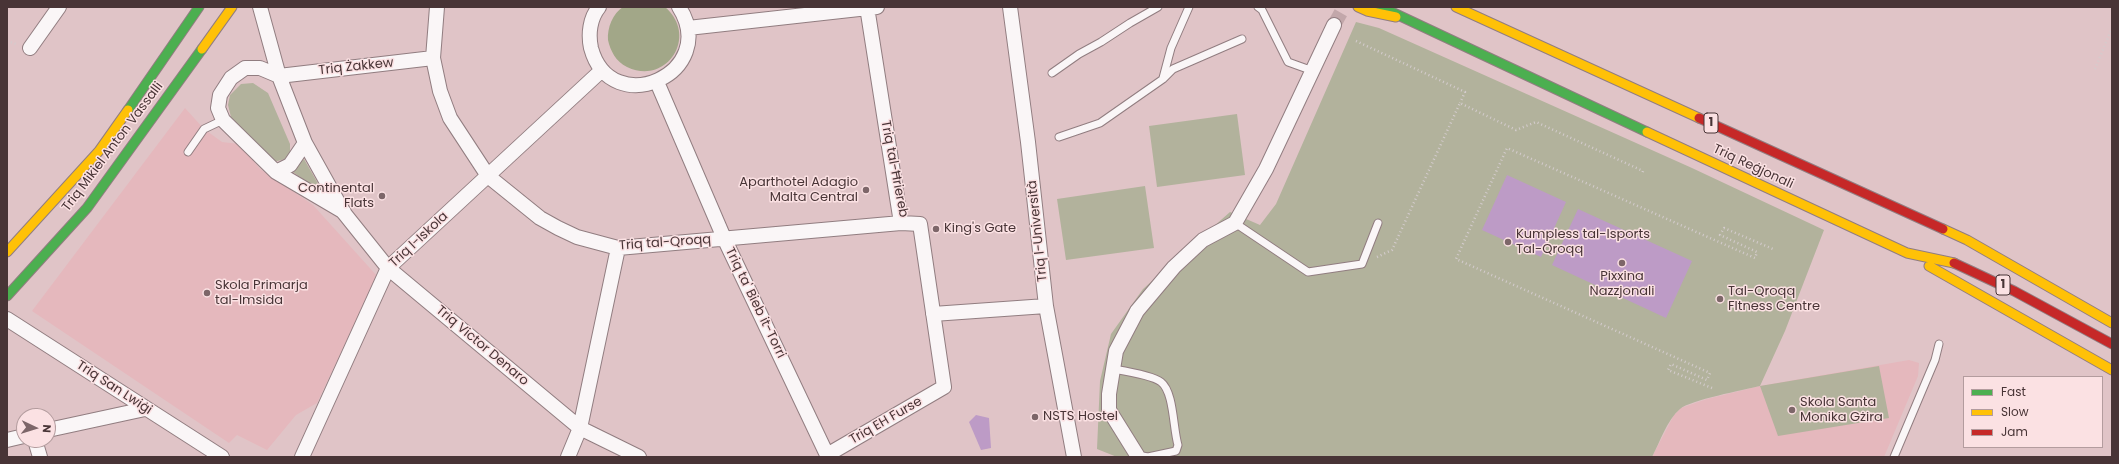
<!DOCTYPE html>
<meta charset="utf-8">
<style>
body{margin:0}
#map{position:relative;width:2119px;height:464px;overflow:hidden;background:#e0c4c7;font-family:Poppins,sans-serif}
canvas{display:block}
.frame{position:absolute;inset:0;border:8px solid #483436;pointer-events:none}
.legend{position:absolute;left:1963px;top:376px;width:140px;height:72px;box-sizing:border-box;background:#fbe1e3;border:1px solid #b39c9e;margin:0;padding:5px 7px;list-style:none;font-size:12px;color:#483436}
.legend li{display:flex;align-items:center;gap:8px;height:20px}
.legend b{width:20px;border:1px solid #b39c9e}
.north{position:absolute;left:16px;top:408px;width:40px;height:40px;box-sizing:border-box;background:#fbe1e3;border:1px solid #b39c9e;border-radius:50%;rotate:94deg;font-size:11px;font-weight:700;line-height:16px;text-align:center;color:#483436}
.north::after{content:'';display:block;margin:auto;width:14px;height:18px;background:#7d6669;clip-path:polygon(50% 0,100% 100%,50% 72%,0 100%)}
</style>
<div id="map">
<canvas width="2119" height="464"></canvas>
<div class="frame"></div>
<ul class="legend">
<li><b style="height:5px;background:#4caf50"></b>Fast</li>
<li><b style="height:5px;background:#ffc107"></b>Slow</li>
<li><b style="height:5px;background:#c62828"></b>Jam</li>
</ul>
<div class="north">N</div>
</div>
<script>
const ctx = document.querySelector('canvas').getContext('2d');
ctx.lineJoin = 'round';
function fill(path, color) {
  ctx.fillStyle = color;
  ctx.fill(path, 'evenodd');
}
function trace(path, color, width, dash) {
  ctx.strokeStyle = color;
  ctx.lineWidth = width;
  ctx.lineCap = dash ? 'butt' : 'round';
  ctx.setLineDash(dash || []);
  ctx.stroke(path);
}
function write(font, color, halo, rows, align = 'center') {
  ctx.font = font + ' Poppins,sans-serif';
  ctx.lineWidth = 3;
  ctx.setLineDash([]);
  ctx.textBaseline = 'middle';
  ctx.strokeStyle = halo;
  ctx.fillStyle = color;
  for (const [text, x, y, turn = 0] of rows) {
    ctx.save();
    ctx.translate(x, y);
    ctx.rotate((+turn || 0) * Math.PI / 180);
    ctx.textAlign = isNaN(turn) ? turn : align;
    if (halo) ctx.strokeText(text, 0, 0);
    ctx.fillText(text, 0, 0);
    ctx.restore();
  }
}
fill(new Path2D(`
 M185 108 204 129 222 142 239 144 260 169 313 205 377 276 317 403 296 415 267 450 237 435 229 443 32 311Z
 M1909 360 1919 363 1918 376 1884 457H1652L1674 415 1681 408 1707 399 1760 386Z`), '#e5b8bd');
fill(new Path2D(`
 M1356 22 1379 28 1692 168 1824 230 1785 331 1760 386 1879 366 1889 418 1778 436 1760 386C1744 390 1690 400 1680 409 1667 420 1660 442 1652 457H1117L1097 449 1100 381 1111 334 1143 289 1230 212 1260 225 1276 204Z
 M253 83 268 93 290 144V154L285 159 274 162 269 159 231 117 228 105 230 95 241 84Z
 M1237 114 1245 175 1157 187 1149 126Z
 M304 159 324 194 290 170Z
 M1145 186 1154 248 1066 260 1057 199Z`), '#b2b29c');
fill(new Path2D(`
 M623 7H665C699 36 667 86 627 67 616 62 610 50 608 40 607 28 613 13 623 7Z`), '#a2a788');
fill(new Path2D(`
 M1507 175 1566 202 1541 257 1482 230Z
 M1578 209 1692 261 1666 318 1552 265Z
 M976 415 989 418 991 448 981 450 969 422Z`), '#bd9bc6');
trace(new Path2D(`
 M1334 25 1344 7`), '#c2a7aa', 14, [14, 7]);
const lane = new Path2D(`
 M1258 7 1262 10 1288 62 1313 71
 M1052 73 1079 54 1101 42 1130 23 1158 7
 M1163 78 1171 48 1189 7
 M1059 137 1100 123 1163 79 1173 69 1242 39
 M188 152 204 129 223 120
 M1235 223 1308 272 1362 264 1378 223
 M1113 369C1125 371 1152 375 1161 382 1174 392 1173 429 1178 445L1176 451 1148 457 1137 455
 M1894 457 1935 360 1939 344`);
const street = new Path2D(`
 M260 7 279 76 305 143 344 213 388 268 580 428 639 457
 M437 7 433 58 440 91 450 118 488 176 540 218 558 228 577 237 618 248 901 223 920 224 944 387 827 455
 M599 7C590 18 588 34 591 48 611 122 721 73 679 7
 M867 7 901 223
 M1010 7 1028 142 1046 306 1074 457
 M688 28 877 7
 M30 48 59 7
 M657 82 724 238 828 457
 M276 172 290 165 305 143
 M344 212 276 172 223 120 218 108 220 95 231 78 245 68H260L279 76 433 58
 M933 314 1046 306
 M7 319 222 457
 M48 430 145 409
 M7 440 24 436
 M35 440 40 457
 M302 457 388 268 602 70
 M568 457 580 428 618 248
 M1137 457V455L1109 410V394L1116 351 1137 311 1174 267 1203 240 1235 223 1266 169 1334 25`);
const fast = new Path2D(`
 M1381 7 1647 132
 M128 110 199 7
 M7 296 87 208 202 49`);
const slow = new Path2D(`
 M1358 7 1367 11 1396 17
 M1456 7 1699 118
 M202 49 232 7
 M1647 132 1907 253 1954 263
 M1943 229 1967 240 2112 323
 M7 252 99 151 128 110
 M1929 266 2112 370`);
const jam = new Path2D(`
 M1699 118 1943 229
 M1954 263 2014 291 2112 344`);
trace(lane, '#917d80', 9);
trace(street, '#917d80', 16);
trace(fast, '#917d80', 11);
trace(slow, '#917d80', 11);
trace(jam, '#917d80', 11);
trace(new Path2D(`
 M7 41 16 44
 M1356 41 1465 92 1460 103
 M2095 69 2112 28
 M1377 257 1392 250 1460 103 1516 130 1536 122 1643 171 1642 174
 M1712 388 1668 370 1671 364 1707 380 1710 373 1456 259 1507 148 1755 258 1757 252 1720 235 1724 228 1773 249`), '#d4cccd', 2.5, [1, 3]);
trace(lane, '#faf6f7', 7);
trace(street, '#faf6f7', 14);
trace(fast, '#4caf50', 9);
trace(slow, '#ffc107', 9);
trace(jam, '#c62828', 9);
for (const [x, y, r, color] of [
 [866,190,4,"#7d6669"],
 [382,196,4,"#7d6669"],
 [936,229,4,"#7d6669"],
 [1508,242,4,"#7d6669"],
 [1622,263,4,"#7d6669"],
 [207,293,4,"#7d6669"],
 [1720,299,4,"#7d6669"],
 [1792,410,4,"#7d6669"],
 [1035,417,4,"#7d6669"]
]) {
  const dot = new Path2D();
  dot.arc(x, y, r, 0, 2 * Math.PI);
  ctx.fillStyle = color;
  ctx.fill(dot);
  trace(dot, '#fbe1e3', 1.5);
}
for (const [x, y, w] of [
 [1711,123,14],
 [2003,285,14]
]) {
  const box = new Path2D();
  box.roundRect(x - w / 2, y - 10, w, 20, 3);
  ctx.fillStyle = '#fbe1e3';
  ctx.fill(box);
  trace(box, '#483436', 1);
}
write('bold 12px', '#483436', null, [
 ["1",1711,123],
 ["1",2003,285]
]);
write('13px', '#483436', '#fbe1e3', [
 ["Triq Żakkew",356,67,-6],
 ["Triq Mikiel Anton Vassalli",113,147,-53],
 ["Triq Reġjonali",1753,167,25],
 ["Triq tal-Ħriereb",894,169,79],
 ["Triq l-Università",1038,231,-96],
 ["Triq l-Iskola",419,240,-43],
 ["Triq tal-Qroqq",665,243,-4],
 ["Triq ta' Bieb it-Torri",755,303,64],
 ["Triq Victor Denaro",482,346,40],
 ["Triq San Lwiġi",114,388,33],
 ["Triq EH Furse",886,421,-30]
]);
write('13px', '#483436', '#fbe1e3', [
 ["Aparthotel Adagio",858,183,"right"],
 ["Malta Central",858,198,"right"],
 ["Continental",374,189,"right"],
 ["Flats",374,204,"right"],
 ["King's Gate",944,229],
 ["Kumpless tal-Isports",1516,235],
 ["Tal-Qroqq",1516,250],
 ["Pixxina",1622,277,"center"],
 ["Nazzjonali",1622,292,"center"],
 ["Skola Primarja",215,286],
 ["tal-Imsida",215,301],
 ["Tal-Qroqq",1728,292],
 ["FItness Centre",1728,307],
 ["Skola Santa",1800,403],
 ["Monika Gżira",1800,418],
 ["NSTS Hostel",1043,417]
], 'left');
</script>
